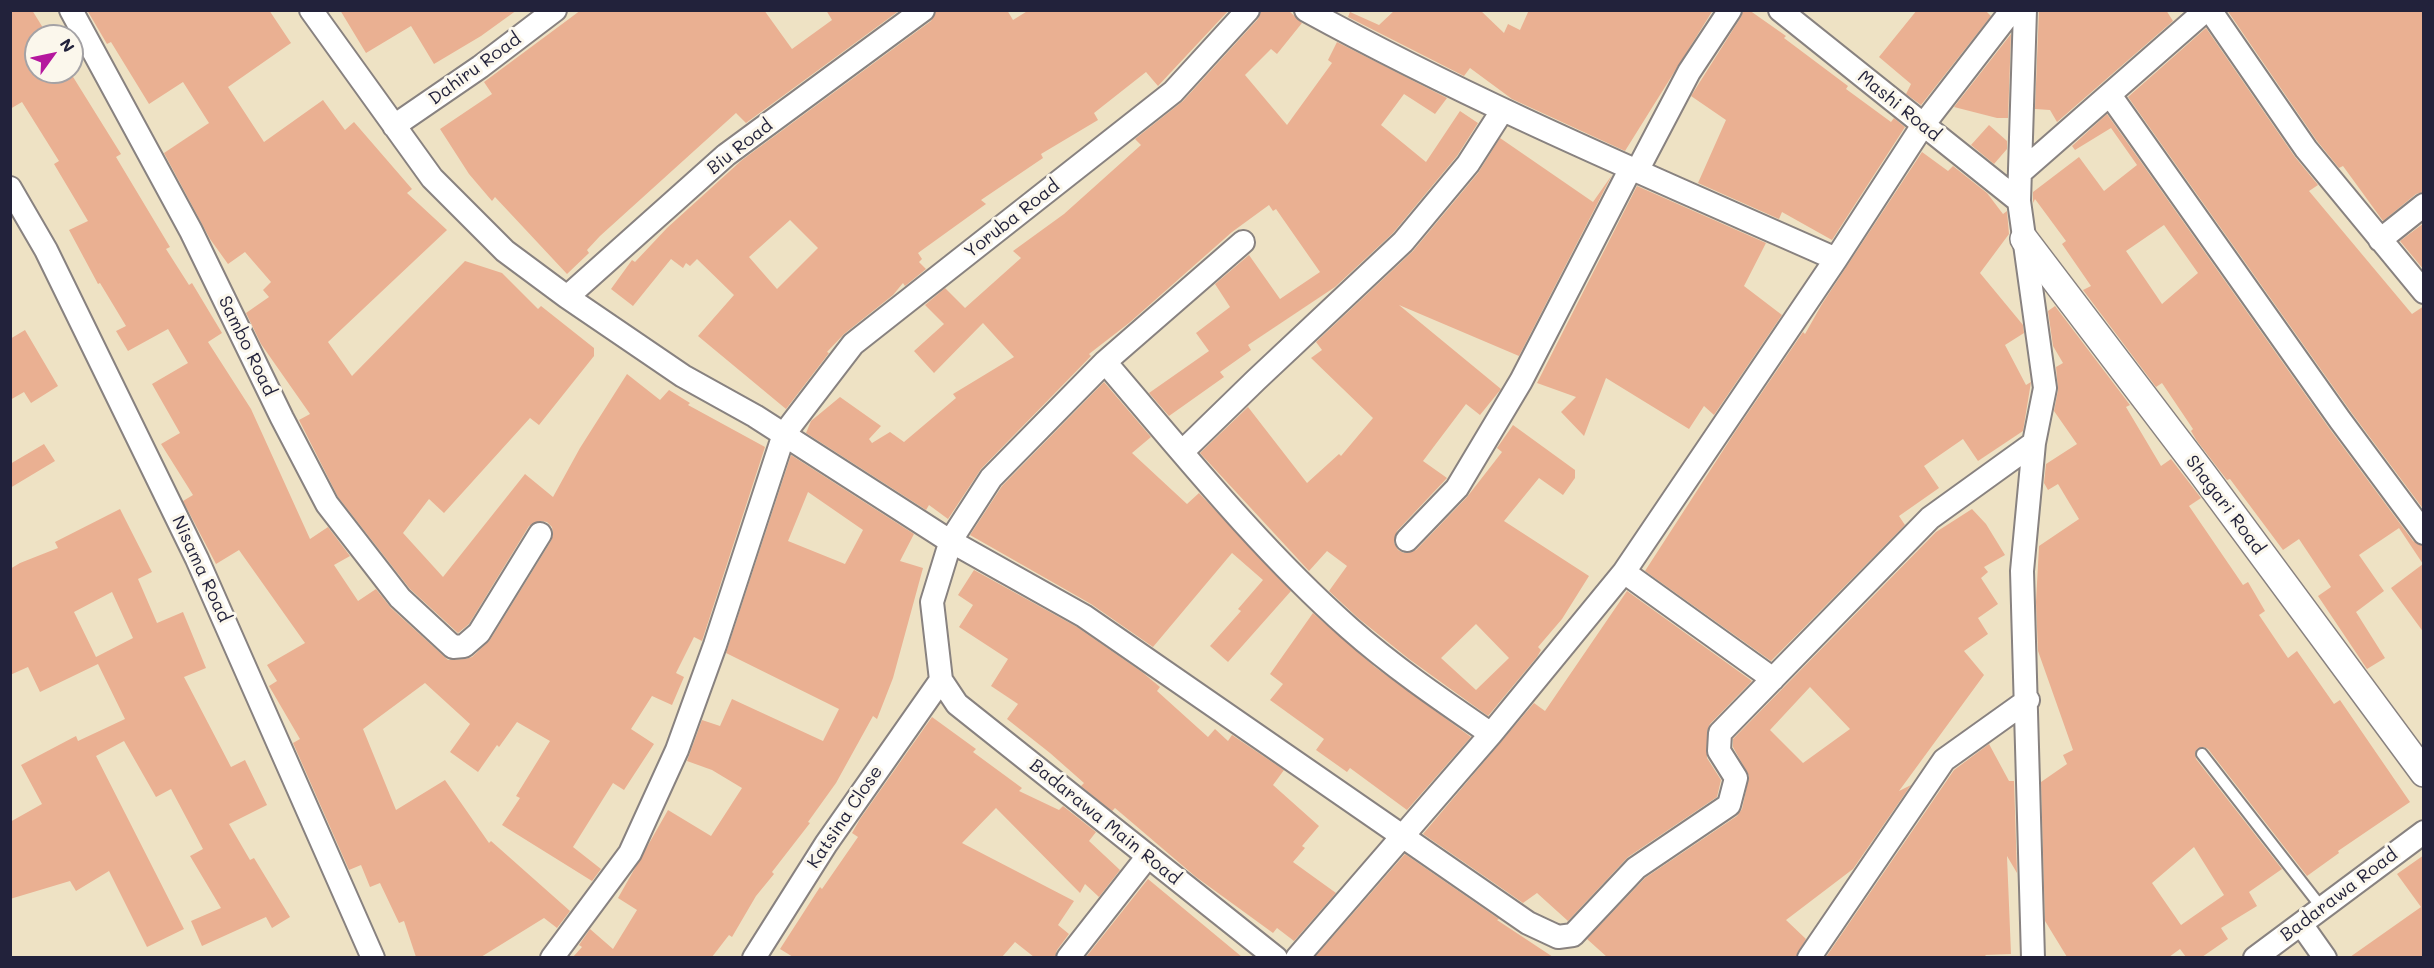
<!DOCTYPE html>
<style>
body{margin:0}
#map{position:relative;width:2434px;height:968px;overflow:hidden;background:#eee2c4;font-family:Mali,sans-serif}
canvas{display:block}
.frame{position:absolute;inset:0;border:12px solid #22223b;pointer-events:none}
.north{position:absolute;left:24px;top:24px;width:60px;height:60px;box-sizing:border-box;background:#fbf7ec;border:2px solid #a4a2a5;border-radius:50%;rotate:57deg;font-size:16px;font-weight:700;line-height:24px;text-align:center;color:#22223b}
.north::after{content:'';display:block;margin:auto;width:21px;height:27px;background:#b5179e;clip-path:polygon(50% 0,100% 100%,50% 72%,0 100%)}
</style>
<div id="map">
<canvas width="2434" height="968"></canvas>
<div class="frame"></div>
<div class="north">N</div>
</div>
<script>
const ctx = document.querySelector('canvas').getContext('2d');
ctx.lineJoin = 'round';
function fill(path, color) {
  ctx.fillStyle = color;
  ctx.fill(path, 'evenodd');
}
function trace(path, color, width, dash) {
  ctx.strokeStyle = color;
  ctx.lineWidth = width;
  ctx.lineCap = dash ? 'butt' : 'round';
  ctx.setLineDash(dash || []);
  ctx.stroke(path);
}
function write(font, color, halo, rows, align = 'center') {
  ctx.font = font + ' Mali,sans-serif';
  ctx.lineWidth = 6;
  ctx.setLineDash([]);
  ctx.textBaseline = 'middle';
  ctx.strokeStyle = halo;
  ctx.fillStyle = color;
  for (const [text, x, y, turn = 0] of rows) {
    ctx.save();
    ctx.translate(x, y);
    ctx.rotate((+turn || 0) * Math.PI / 180);
    ctx.textAlign = isNaN(turn) ? turn : align;
    if (halo) ctx.strokeText(text, 0, 0);
    ctx.fillText(text, 0, 0);
    ctx.restore();
  }
}
fill(new Path2D(`
 M10 10H32L48 36H36V72H70L121 154 116 157 170 247 166 249 189 285 192 283 222 333 208 342 251 409 310 539 328 527 350 556 334 565 358 601 376 589 391 608 448 660 465 659 472 657 490 640 551 541 553 534 552 527 547 522 540 521 529 526 469 624 458 633 410 589 338 497 299 420 310 414 261 344 246 313 269 297 263 290 271 282 245 252 228 264 210 239 164 153 209 123 183 82 149 104 111 42 107 44 87 10H269L291 43 228 87 264 142 323 100 345 130 354 122 412 189 407 193 447 230 328 342 352 376 465 261 502 273 538 309 541 306 594 348V356L539 425 530 418 444 513 429 499 403 533 443 577 525 474 553 497 580 448 627 374 660 400 669 390 690 403 688 405 765 447 702 641 694 637 676 673 684 677 672 705 652 696 631 729 654 744 624 790 613 783 573 847 601 869 592 881 502 825 520 798 516 796 550 741 517 722 499 747 497 745 478 772 450 752 470 724 425 683 363 729 396 810 445 780 489 843 491 841 570 911 557 928 544 918 481 957H416L404 921 399 923 380 883 370 887 361 865 349 870 293 743 300 739 269 686 277 681 267 665 305 643 239 550 216 564 183 501 193 495 161 444 180 433 152 384 188 363 168 329 128 351 116 331 126 326 100 283 98 284 69 230 88 221 54 164 59 161 22 102 10 109Z
 M340 10H517L481 36 434 64 411 26 366 53Z
 M581 10H764L792 49 832 20 826 10H900L746 123 736 113 600 236 587 250 589 253 567 274 495 197 492 201 469 174 440 129 492 94 484 82Z
 M936 10H1007L1013 20 1029 10H1229L1158 86 1146 72 1094 113 1098 120 1041 154 1043 158 981 200 986 204 918 253 922 259 919 262 926 269 905 286 903 283 893 295 844 334 827 352 829 353 786 409 698 336 734 295 697 259 690 266 686 263 683 268 671 259 633 306 611 289 632 260 635 262 667 228 742 160 931 21ZM790 220 818 248 777 289 749 257Z
 M1261 10H1288L1302 23 1277 54 1271 49 1245 75 1287 125 1332 63 1328 60 1337 42 1447 98 1435 114 1404 94 1381 125 1426 162 1460 111 1478 123 1457 156 1393 233 1335 287 1248 345 1251 350 1220 372 1224 377 1169 416 1149 393 1209 351 1196 333 1230 307 1215 284 1249 255 1280 299 1320 272 1276 209 1273 211 1269 205 1232 232 1129 323 1089 354 1091 356 981 469 948 519 929 505 926 510 806 433 811 421 840 397 881 426 869 439 872 443 890 432 904 442 956 398 953 394 1014 357 983 323 934 373 914 351 944 324 925 305 945 288 965 308 1021 258 1013 251 1064 214 1141 145 1135 139 1183 101 1258 19Z
 M1395 10H1480L1504 33 1508 24 1520 30 1529 10H1713L1625 151 1512 99 1470 68 1464 76 1348 17 1350 12 1379 25Z
 M1743 10H1749L1786 36 1784 38 1848 86 1846 89 1891 122 1894 118 1905 127 1832 240 1782 212 1779 219 1698 183 1726 120 1691 96 1741 17Z
 M1917 10H1985L1991 16 1921 105 1906 94 1911 84 1879 57Z
 M2039 10H2166L2173 21 2057 122 2050 110 2035 109Z
 M2227 10H2424V192L2416 194 2383 221 2343 166 2339 168 2317 141Z
 M2206 28 2295 157 2318 185 2309 191 2412 314 2424 306V510L2351 412 2128 97Z
 M2011 34 2008 118H1997L1954 107Z
 M2107 114 2329 428 2413 541 2424 546V633L2391 588 2423 564 2399 528 2359 555 2384 591 2356 612 2385 658 2367 669 2318 596 2331 587 2299 539 2283 550 2230 479 2227 480 2197 441 2191 431 2193 429 2162 383 2156 387 2083 290 2091 286 2062 244 2066 241 2035 199 2033 203V192L2079 157 2104 191 2137 165 2111 128 2075 150 2072 146ZM2164 225 2198 273 2162 304 2126 251Z
 M1989 125 2007 141V149L1994 164 1971 145Z
 M1500 138 1593 202 1612 175 1519 356 1399 305 1501 389 1480 415 1466 404 1423 461 1447 478 1397 531 1394 543 1398 550 1404 553 1416 550 1467 497 1502 452 1497 448 1513 425 1575 470V478L1563 495 1539 478 1504 521 1589 576 1562 619 1538 647 1541 650 1537 657 1488 716 1409 659 1358 618 1329 591 1347 566 1327 551 1309 571 1200 453 1248 407 1307 483 1339 454 1341 456 1373 418 1311 358 1322 350 1316 342 1413 251 1478 173ZM1476 624 1509 658 1476 690 1441 658Z
 M1922 152 1948 171 1953 166 1987 193 2003 214 2007 211 2009 234 1980 273 2023 325 2024 333 2005 345 2026 385 2031 382 2023 431 1978 461 1963 439 1924 466 1939 488 1899 516 1905 525 1771 661 1645 571 1735 432 1803 332 1805 334 1822 304Z
 M1637 186 1766 243 1744 286 1782 315 1714 415 1704 406 1689 429 1606 378 1584 436 1561 412 1576 397 1537 383Z
 M2424 223V270L2400 241Z
 M2055 306 2130 405 2126 407 2161 466 2171 459 2201 498 2189 506 2243 585 2248 582 2265 611 2259 615 2288 658 2297 651 2334 704 2340 700 2410 802 2338 851 2339 853 2307 876 2208 749 2204 747 2198 748 2195 752 2196 759 2282 869 2249 892 2257 906 2221 928 2228 939 2202 957H2186L2180 949 2169 957H2067L2045 921 2041 782 2067 764 2063 755 2073 750 2038 651 2036 602 2039 546 2079 519 2058 484 2048 490 2044 483 2046 464 2077 444 2054 411 2058 390 2056 367 2063 363 2053 346 2048 311ZM2194 847 2224 895 2181 925 2152 883Z
 M25 330 58 386 31 403 24 392 10 400V339Z
 M1104 382 1151 437 1132 453 1187 504 1199 493 1291 591 1228 662 1210 646 1241 611 1238 609 1263 580 1232 553 1153 647 1091 604 970 535 1002 486Z
 M44 444 55 461 10 488V464Z
 M791 455 914 534 900 561 923 568 893 678 877 719 873 716 836 783 808 822 810 823 772 872 774 874 756 896 732 937 729 935 712 957H573L582 947 579 945 590 929 613 949 637 910 618 898 668 810 711 836 742 788 712 770 687 761 702 720 720 726 732 699 823 741 839 709 726 653ZM808 492 863 530 845 564 788 541Z
 M120 509 152 572 138 579 157 623 183 612 206 668 184 677 231 767 245 760 267 805 229 824 250 860 254 858 290 917 272 928 266 917 202 946 191 921 221 908 190 856 203 849 171 789 156 797 124 741 96 756 184 929 147 947 109 871 76 891 70 881 10 899V822L42 804 21 765 76 736 78 741 125 719 98 664 40 692 28 667 10 675V569L20 563 58 548 55 542ZM112 592 133 638 96 657 74 612Z
 M1972 509 1986 524 2005 555 1984 567 1988 572 1981 578 1998 604 1978 618 1988 634 1964 651 1984 675 1899 791 1911 785 1853 869 1786 920 1806 939 1796 957H1607L1587 939 1645 878 1737 816 1742 809 1749 776 1733 747V739L1936 532ZM1810 687 1850 729 1803 763 1770 730Z
 M974 570 1077 627 1142 672 1160 687 1157 691 1208 737 1215 729 1228 741 1232 735 1284 770 1273 785 1319 826 1302 846 1305 848 1293 862 1336 893 1294 941 1277 928 1273 933 1196 877 1115 808 1112 811 1081 786 1084 783 1050 753 1007 719 1018 704 991 686 1008 659 959 627 973 605 958 595Z
 M1627 591 1752 681 1710 724 1707 731V758L1721 780 1717 797 1628 857 1568 921 1537 893 1523 903 1423 834 1534 703 1545 711Z
 M1313 613 1375 667 1471 737 1407 810 1350 768 1347 772 1316 750 1324 739 1270 700 1283 684 1270 674Z
 M932 717 976 749 973 752 1022 788 1019 791 1059 810 1063 806 1096 832 1089 841 1120 870 1099 897 1085 884 1080 893 996 808 962 843 1074 901 1058 925 1069 934 1057 950 1055 957H1034L1015 942 1002 957H793L780 949 820 887 822 889 858 837 852 833 860 819Z
 M1989 744 2009 781H2014L2017 873 2007 856 2011 954 1985 955 1987 957H1826L1954 770Z
 M1405 854 1499 919 1497 920 1553 957H1315Z
 M2424 855V957H2350L2421 907 2397 874Z
 M1148 879 1242 957H1086Z`), '#eab092');
const service = new Path2D(`
 M2202 754 2322 908`);
const minor = new Path2D(`
 M71 10 191 231 282 418 327 504 400 598 453 647 464 646 479 633 540 534
 M311 10 432 178 505 251 567 297 683 376 755 416 945 538 1084 616 1528 923 1558 937 1573 935 1636 868 1729 805 1736 778 1719 751 1720 733 1930 518 2034 443
 M1306 10C1477 104 1658 180 1836 259
 M1780 10 2019 201
 M2025 10 2019 201 2045 388 2034 443 2022 571 2033 958
 M2210 10 2306 149 2424 292
 M2110 95 2340 420 2424 533
 M394 126 480 67 555 10
 M1637 171 1689 72 1730 10
 M2021 172 2206 10
 M10 188 46 250 197 559 373 958
 M2380 240 2424 205
 M1243 242 1105 362 991 478 951 540 932 602 941 680 957 704 1276 958
 M567 297 726 155 923 10
 M1105 362C1183 453 1259 548 1349 628 1393 667 1443 701 1491 734
 M1182 452 1256 380 1403 242 1468 164 1502 111
 M1407 540 1457 488 1521 381 1631 168
 M1624 572 1773 679
 M2301 924 2325 958
 M552 958 630 853 677 750 715 645 784 434 853 344 1173 92 1248 10
 M754 958 826 844 941 680
 M1068 958 1148 856
 M1297 958 1491 734 1624 572 1836 259 1923 125 2012 10
 M1809 958 1944 760 2028 700
 M2255 958 2424 832`);
const tertiary = new Path2D(`
 M2024 239 2202 473 2424 773`);
trace(service, '#888280', 14);
trace(minor, '#888280', 26);
trace(tertiary, '#888280', 30);
trace(service, '#fff', 10);
trace(minor, '#fff', 22);
trace(tertiary, '#fff', 27);
write('18px', '#22223b', '#fbf7ec', [
 ["Dahiru Road",475,69,-36],
 ["Mashi Road",1899,106,39],
 ["Biu Road",740,147,-38],
 ["Yoruba Road",1012,219,-38],
 ["Sambo Road",247,346,64],
 ["Shagari Road",2225,505,53],
 ["Nisama Road",201,569,65],
 ["Katsina Close",845,817,-56],
 ["Badarawa Main Road",1105,822,39],
 ["Badarawa Road",2339,895,-37]
]);
</script>
